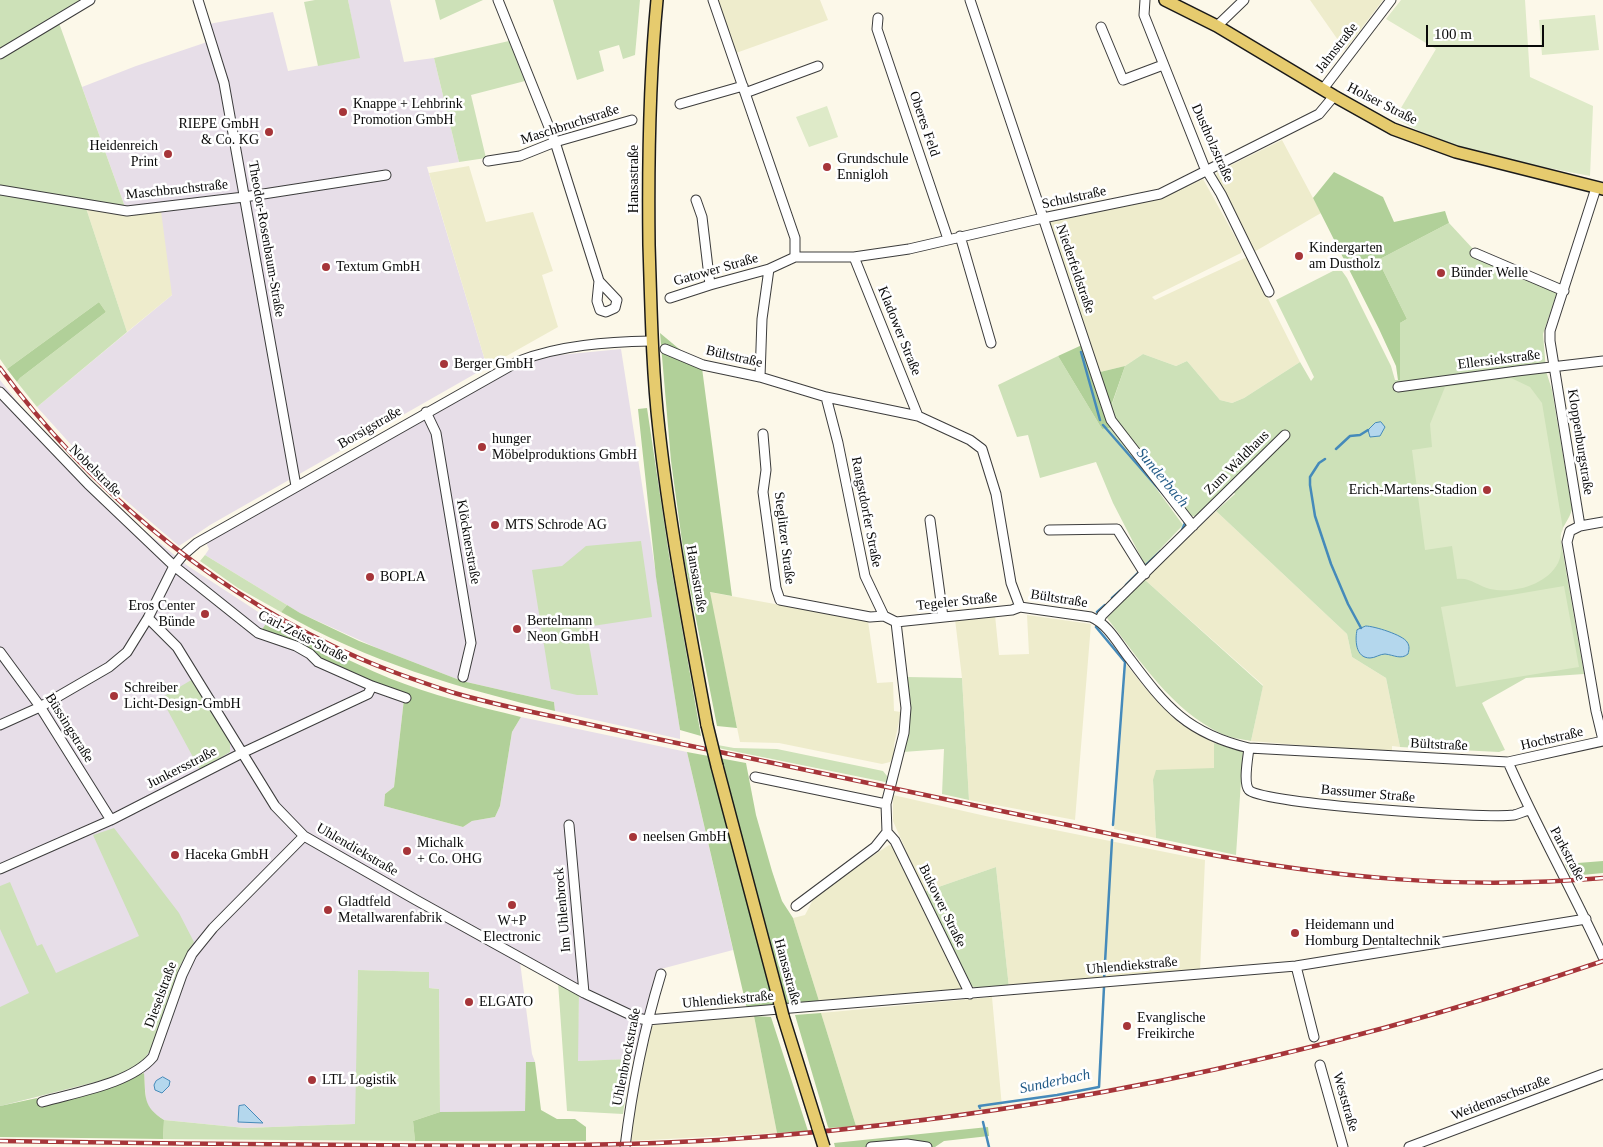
<!DOCTYPE html>
<meta charset="utf-8">
<style>
body{margin:0}
#map{position:relative;width:1603px;height:1147px;overflow:hidden;background:#fcf8e9;font-family:"Times New Roman",serif}
canvas{display:block}
.scale{position:absolute;left:1426px;top:25px;width:118px;height:22px;box-sizing:border-box;border:2px solid #090909;border-top:0;padding-left:6px;font-size:15px;line-height:18px;white-space:nowrap;color:#090909;-webkit-text-stroke:4px #fff;paint-order:stroke}
</style>
<div id="map">
<canvas width="1603" height="1147"></canvas>
<div class="scale">100 m</div>
</div>
<script>
const ctx = document.querySelector('canvas').getContext('2d');
ctx.lineJoin = 'round';
function fill(path, color) {
  ctx.fillStyle = color;
  ctx.fill(path, 'evenodd');
}
function trace(path, color, width, dash) {
  ctx.strokeStyle = color;
  ctx.lineWidth = width;
  ctx.lineCap = dash ? 'butt' : 'round';
  ctx.setLineDash(dash || []);
  ctx.stroke(path);
}
function write(font, color, halo, rows, align = 'center') {
  ctx.font = font + ' "Times New Roman",serif';
  ctx.lineWidth = 5;
  ctx.setLineDash([]);
  ctx.textBaseline = 'middle';
  ctx.strokeStyle = halo;
  ctx.fillStyle = color;
  for (const [text, x, y, turn = 0] of rows) {
    ctx.save();
    ctx.translate(x, y);
    ctx.rotate((+turn || 0) * Math.PI / 180);
    ctx.textAlign = isNaN(turn) ? turn : align;
    if (halo) ctx.strokeText(text, 0, 0);
    ctx.fillText(text, 0, 0);
    ctx.restore();
  }
}
fill(new Path2D(`
 M348 0H390L404 62 434 58 459 162 427 167 487 367 210 525 179 546 124 499 93 469 37 407 172 295 125 207 82 87 136 66 213 40 209 24 273 12 288 71 359 58Z
 M621 349 680 730V739L555 711 554 702 462 681 377 648 300 613 205 555 209 549 207 545 208 541 523 363 539 357Z
 M0 380 29 416 77 467 134 522 188 566 269 619 261 631 404 699 394 787 385 794 384 806 463 827 472 821 495 817 500 806 512 732 521 717 687 752 733 950 657 970 650 999 642 1059 577 1061 579 993 520 962 532 1054 535 1062 526 1063 525 1111 440 1112 439 989 429 988V972L358 970 356 1124 245 1128 164 1120 151 1111 146 1101 143 1062 123 1075 0 1106Z`), '#e7dee8');
fill(new Path2D(`
 M717 0H820L828 20 736 53Z
 M1310 0H1383L1345 50Z
 M1282 140 1321 213 1254 252 1216 177 1217 172Z
 M469 166 486 222 533 212 553 271 542 275 558 327 487 367 429 173Z
 M1203 179 1242 249 1241 253 1152 297 1155 300 1247 257 1300 362 1244 398 1232 403 1220 400 1187 361 1176 366 1143 354 1125 366 1096 373 1047 223 1161 198Z
 M85 205 161 211 172 295 127 332Z
 M1216 511 1347 634 1352 657 1386 678 1400 747 1392 746V753L1251 741 1263 685 1144 579Z
 M709 592 868 621 877 683 893 682 894 711 901 712 894 745V756L890 762 882 764 779 743 740 742Z
 M995 615 999 655 1029 654 1027 615 1091 624 1075 820 969 800 962 678 955 619Z
 M1126 664 1146 689 1179 723 1214 743V768L1153 780 1156 838 1114 829Z
 M893 795 990 817 1205 860 1200 971 1009 988 996 867 924 892 893 821Z
 M889 845 894 847 963 984 961 989 958 991 819 1001 793 918 805 915 816 894Z
 M992 997 1002 1107 856 1126 821 1013Z
 M754 1016 777 1133 630 1141 642 1059 649 1029 654 1025Z`), '#eeeccc');
fill(new Path2D(`
 M0 0H80L0 50Z
 M315 0H348L360 58 318 66 304 2Z
 M435 0H483L440 20Z
 M553 0H640L635 55 623 59 619 45 599 51 604 71 577 80Z
 M59 23 125 207 0 187V60Z
 M509 41 525 81 471 95 486 158 459 162 434 58Z
 M0 194 85 205 127 332 37 407 17 382 20 378 106 312 99 302 7 369 0 359Z
 M1449 223 1474 250 1557 292 1543 334 1546 371 1552 390 1572 509C1570 519 1562 526 1560 536L1584 674 1526 678 1482 703 1505 750 1499 752 1400 747 1386 678 1352 657 1347 634 1216 511 1235 494 1229 485 1196 516H1191L1120 429 1110 410 1125 366 1143 354 1176 366 1187 361 1220 400 1232 403 1244 398 1300 362 1311 381 1314 377 1276 300 1333 271H1342L1347 278 1391 366 1395 380H1400V323L1407 319 1378 260Z
 M1058 356 1102 429 1112 428 1183 525 1145 565 1113 503 1096 462 1040 478 1028 435 1017 437 998 385Z
 M641 541 652 617 586 627 598 695H577L551 689 532 570 562 566 586 546Z
 M205 555 287 605 281 612 238 588 200 561Z
 M1144 579 1263 686 1251 741C1242 739 1230 738 1222 734 1171 710 1140 660 1107 618Z
 M907 677 962 678 969 800 942 794 944 749 903 752Z
 M193 679 230 741V752L200 770 161 698Z
 M1214 743 1243 752 1236 855 1156 838 1153 780 1156 770 1214 768Z
 M712 744 734 748 777 749 883 771 887 776 890 783 713 747Z
 M114 828 179 913 194 942 180 966 153 1046 143 1061 123 1075 0 1106V1007L29 993 0 929V886L10 882 37 946 42 944 56 973 139 936 93 835Z
 M996 867 1009 988 979 989 971 986 924 892Z
 M358 970 429 972V988L439 989 440 1112 413 1121 415 1141 163 1139 164 1120 245 1128 355 1124Z
 M558 982 579 993 578 1061 631 1059 623 1114 567 1111Z`), '#cde1b8');
fill(new Path2D(`
 M1334 172 1383 197 1394 222 1445 211 1449 223 1378 260 1407 319 1400 323V380H1398L1396 366 1379 329 1313 198Z
 M99 302 106 312 20 378 17 382 7 369Z
 M660 333 702 368 732 596 710 592 737 728 717 726 685 563 671 461Z
 M1082 345 1112 428 1102 429 1058 356Z
 M1125 366 1110 409 1096 373Z
 M647 408 669 555 701 736 680 730 656 577 638 409Z
 M287 605 300 613 359 641 462 681 554 702 555 711C458 688 368 662 281 612Z
 M269 619C308 640 348 661 389 678 431 695 476 706 521 717L512 732 500 806 495 817 472 821 463 827 384 806 385 794 394 787 404 699 261 631Z
 M687 752 746 763 756 815 772 871 782 901 793 918 819 1001 767 1005 747 1009Z
 M1603 861V873L1571 876 1565 864Z
 M821 1013 856 1126 829 1128 828 1127 795 1015Z
 M754 1016 771 1017 808 1131 777 1133Z
 M526 1062H535L541 1110 557 1119H575L586 1127V1141H415L413 1121 440 1112 525 1111Z
 M144 1073C146 1097 142 1106 164 1120L163 1139 0 1137V1106L37 1098 43 1104 126 1080Z
 M988 1127 989 1136 944 1141 935 1147H835L834 1143Z`), '#b1d099');
fill(new Path2D(`
 M1401 0H1525L1530 77 1593 106 1590 176 1481 155 1419 131 1395 118 1436 49 1386 19Z
 M1595 15 1599 50 1542 55 1539 20Z
 M827 106 838 137 809 147 796 117Z
 M1511 378 1530 387 1542 403 1563 529C1557 539 1565 549 1558 563 1547 585 1513 594 1490 589 1478 586 1470 577 1457 579L1452 546 1425 550 1412 450 1432 447 1430 424 1445 387Z
 M1564 586 1579 667 1456 687 1441 607Z`), '#deeac8');
const water = new Path2D(`
 M1381 422 1385 427 1380 436 1370 437 1368 430 1375 423Z
 M1366 626C1374 626 1403 635 1407 642 1410 646 1409 650 1408 654 1401 660 1394 655 1385 654 1380 654 1375 658 1370 658 1355 658 1355 639 1357 630Z
 M163 1077 170 1081 169 1086 162 1093 155 1090 154 1085 156 1081Z
 M245 1105 263 1123 238 1122 239 1106Z`);
fill(water, '#b4d7ed');
trace(water, '#458aba', 1);
trace(new Path2D(`
 M1081 352 1100 420
 M1103 425 1164 495
 M1336 449 1350 436 1360 435 1368 430
 M1325 459 1319 463 1310 477V485L1315 516 1331 564 1348 604 1361 628
 M1182 530 1185 523 1183 519
 M1146 565 1161 551
 M1126 585 1138 573
 M1112 598 1121 590
 M1097 612 1105 605
 M1096 627 1125 662 1113 825
 M1104 980 1112 840
 M980 1108 979 1106 1057 1095 1099 1087 1104 987
 M983 1122 989 1147`), '#458aba', 2.5);
const minor = new Path2D(`
 M198 0 224 83 296 486
 M498 0 555 142 599 281 597 301 600 310 606 312 615 308 617 300 599 281
 M713 0 795 238V257
 M970 0 1111 420 1193 526
 M1145 0 1144 15 1204 166 1221 194 1269 292
 M878 18 877 29 948 239
 M1217 26 1244 0
 M1101 27 1123 80 1163 65
 M0 54 90 0
 M1323 89 1391 0
 M745 93 818 66
 M680 104 743 86
 M488 161 520 156 555 142 632 120
 M1596 188 1550 331V341L1580 526 1570 531 1567 542 1596 711 1603 740
 M0 190 127 211 244 197 386 175
 M696 200 702 217 710 285
 M960 236 991 343
 M1475 253 1564 291
 M854 257 918 416
 M670 298 710 285 769 269 795 257H854L909 249 1043 218 1160 194 1319 114 1334 96
 M665 349 703 365 760 377 826 397 918 416 970 440 982 449 996 494 1011 583 1020 607
 M760 377 762 319 769 269
 M1398 387 1517 371 1603 361
 M0 392 88 484 174 566 258 633 296 646 310 654 318 662 372 686 406 698
 M826 397 838 443 865 576 884 616 896 622 1012 610 1020 607 1091 617C1109 625 1118 644 1130 659 1166 707 1187 733 1249 748L1508 762 1603 741
 M426 412 436 433 471 643 463 677
 M763 434 766 470 763 492 776 588 780 600 870 617 884 616
 M930 520 943 617
 M1580 526 1603 522
 M1049 530 1117 529 1145 574
 M148 618 177 647 275 806 304 836 416 900 584 993 637 1018 647 1020 1296 966 1586 919
 M1099 621 1102 615 1285 435
 M0 652 39 705 111 820
 M0 725 40 707 109 667 127 652 148 618 174 566 183 555 197 543 519 361C560 345 607 342 651 341
 M1249 748C1248 757 1243 783 1249 790 1262 804 1486 819 1514 815 1519 814 1524 811 1529 810
 M1508 762C1537 828 1573 891 1603 957
 M755 777 886 804
 M569 825 584 993
 M887 832 895 841 970 994
 M0 869 111 820 242 753 368 694 372 686
 M796 906 875 847 887 832 886 804 904 733 906 708 896 622
 M1296 966 1314 1037
 M1320 1065 1343 1147
 M42 1102C76 1092 130 1084 153 1057L182 975 192 954 213 928 304 836
 M625 1147C632 1088 644 1030 661 974
 M871 1147 907 1144 927 1147
 M1409 1147 1603 1074`);
const major = new Path2D(`
 M657 0C649 82 648 163 649 245 651 307 652 369 659 430 670 529 689 627 707 725
 M1165 0 1217 26 1334 96 1393 129 1456 152 1603 189
 M717 766 780 1004
 M783 1016 818 1128`);
trace(minor, '#3c3c3c', 11);
trace(major, '#1a1a1a', 14);
trace(minor, '#fff', 9);
trace(major, '#e6cb6e', 11);
const rail = new Path2D(`
 M0 368C87 486 201 582 333 646 371 665 412 679 451 692 491 704 533 712 574 721 632 734 691 746 749 758 897 789 1044 820 1192 851 1330 878 1462 890 1603 878
 M0 1141C120 1143 239 1144 359 1145 479 1146 598 1147 718 1140 1022 1120 1315 1059 1603 961`);
trace(rail, '#a63539', 4.5);
trace(rail, '#fff', 2.5, [8]);
const majorBridge = new Path2D(`
 M707 725 717 766
 M780 1004 783 1016
 M818 1128 824 1147`);
trace(majorBridge, '#1a1a1a', 14, []);
trace(majorBridge, '#e6cb6e', 11);
for (const [x, y, r, color] of [
 [343,112,5,"#a63539"],
 [269,132,5,"#a63539"],
 [168,154,5,"#a63539"],
 [827,167,5,"#a63539"],
 [1299,256,5,"#a63539"],
 [326,267,5,"#a63539"],
 [1441,273,5,"#a63539"],
 [444,364,5,"#a63539"],
 [482,447,5,"#a63539"],
 [1487,490,5,"#a63539"],
 [495,525,5,"#a63539"],
 [370,577,5,"#a63539"],
 [205,614,5,"#a63539"],
 [517,629,5,"#a63539"],
 [114,696,5,"#a63539"],
 [633,837,5,"#a63539"],
 [407,851,5,"#a63539"],
 [175,855,5,"#a63539"],
 [512,905,5,"#a63539"],
 [328,910,5,"#a63539"],
 [1295,933,5,"#a63539"],
 [469,1002,5,"#a63539"],
 [1127,1026,5,"#a63539"],
 [312,1080,5,"#a63539"]
]) {
  const dot = new Path2D();
  dot.arc(x, y, r, 0, 2 * Math.PI);
  ctx.fillStyle = color;
  ctx.fill(dot);
  trace(dot, '#fff', 2);
}
write('14px', '#090909', '#fff', [
 ["Jahnstraße",1337,48,-52],
 ["Holser Straße",1382,104,27],
 ["Oberes Feld",924,124,71],
 ["Maschbruchstraße",570,125,-18],
 ["Dustholzstraße",1212,143,66],
 ["Hansastraße",634,179,-90],
 ["Maschbruchstraße",177,190,-6],
 ["Schulstraße",1074,198,-12],
 ["Theodor-Rosenbaum-Straße",266,239,80],
 ["Niederfeldstraße",1075,269,71],
 ["Gatower Straße",716,270,-16],
 ["Kladower Straße",899,331,68],
 ["Bültstraße",734,357,13],
 ["Ellersiekstraße",1499,360,-7],
 ["Borsigstraße",370,428,-30],
 ["Kloppenburgstraße",1580,442,81],
 ["Zum Waldhaus",1237,463,-45],
 ["Nobelstraße",95,471,45],
 ["Rangstdorfer Straße",866,512,79],
 ["Steglitzer Straße",784,538,83],
 ["Klöcknerstraße",468,542,80],
 ["Hansastraße",696,579,80],
 ["Bültstraße",1059,599,9],
 ["Tegeler Straße",957,602,-6],
 ["Carl-Zeiss-Straße",303,637,27],
 ["Büssingstraße",69,728,58],
 ["Hochstraße",1552,739,-13],
 ["Bültstraße",1439,745,3],
 ["Junkersstraße",182,768,-27],
 ["Bassumer Straße",1368,794,5],
 ["Uhlendiekstraße",357,850,30],
 ["Parkstraße",1567,854,62],
 ["Bukower Straße",942,906,64],
 ["Im Uhlenbrock",563,910,-95],
 ["Uhlendiekstraße",1132,966,-5],
 ["Hansastraße",787,972,75],
 ["Dieselstraße",161,995,-70],
 ["Uhlendiekstraße",728,1000,-5],
 ["Uhlenbrockstraße",627,1057,-79],
 ["Weidemaschstraße",1501,1098,-21],
 ["Weststraße",1345,1102,74]
]);
write('14px', '#090909', '#fff', [
 ["Knappe + Lehbrink",353,104],
 ["Promotion GmbH",353,120],
 ["RIEPE GmbH",259,124,"right"],
 ["& Co. KG",259,140,"right"],
 ["Heidenreich",158,146,"right"],
 ["Print",158,162,"right"],
 ["Grundschule",837,159],
 ["Ennigloh",837,175],
 ["Kindergarten",1309,248],
 ["am Dustholz",1309,264],
 ["Textum GmbH",336,267],
 ["Bünder Welle",1451,273],
 ["Berger GmbH",454,364],
 ["hunger",492,439],
 ["Möbelproduktions GmbH",492,455],
 ["Erich-Martens-Stadion",1477,490,"right"],
 ["MTS Schrode AG",505,525],
 ["BOPLA",380,577],
 ["Eros Center",195,606,"right"],
 ["Bünde",195,622,"right"],
 ["Bertelmann",527,621],
 ["Neon GmbH",527,637],
 ["Schreiber",124,688],
 ["Licht-Design-GmbH",124,704],
 ["neelsen GmbH",643,837],
 ["Michalk",417,843],
 ["+ Co. OHG",417,859],
 ["Haceka GmbH",185,855],
 ["Gladtfeld",338,902],
 ["Metallwarenfabrik",338,918],
 ["W+P",512,921,"center"],
 ["Electronic",512,937,"center"],
 ["Heidemann und",1305,925],
 ["Homburg Dentaltechnik",1305,941],
 ["ELGATO",479,1002],
 ["Evanglische",1137,1018],
 ["Freikirche",1137,1034],
 ["LTL Logistik",322,1080]
], 'left');
write('italic 15px', '#245c89', '#fff', [
 ["Sunderbach",1162,478,50],
 ["Sunderbach",1055,1082,-12]
]);
</script>
